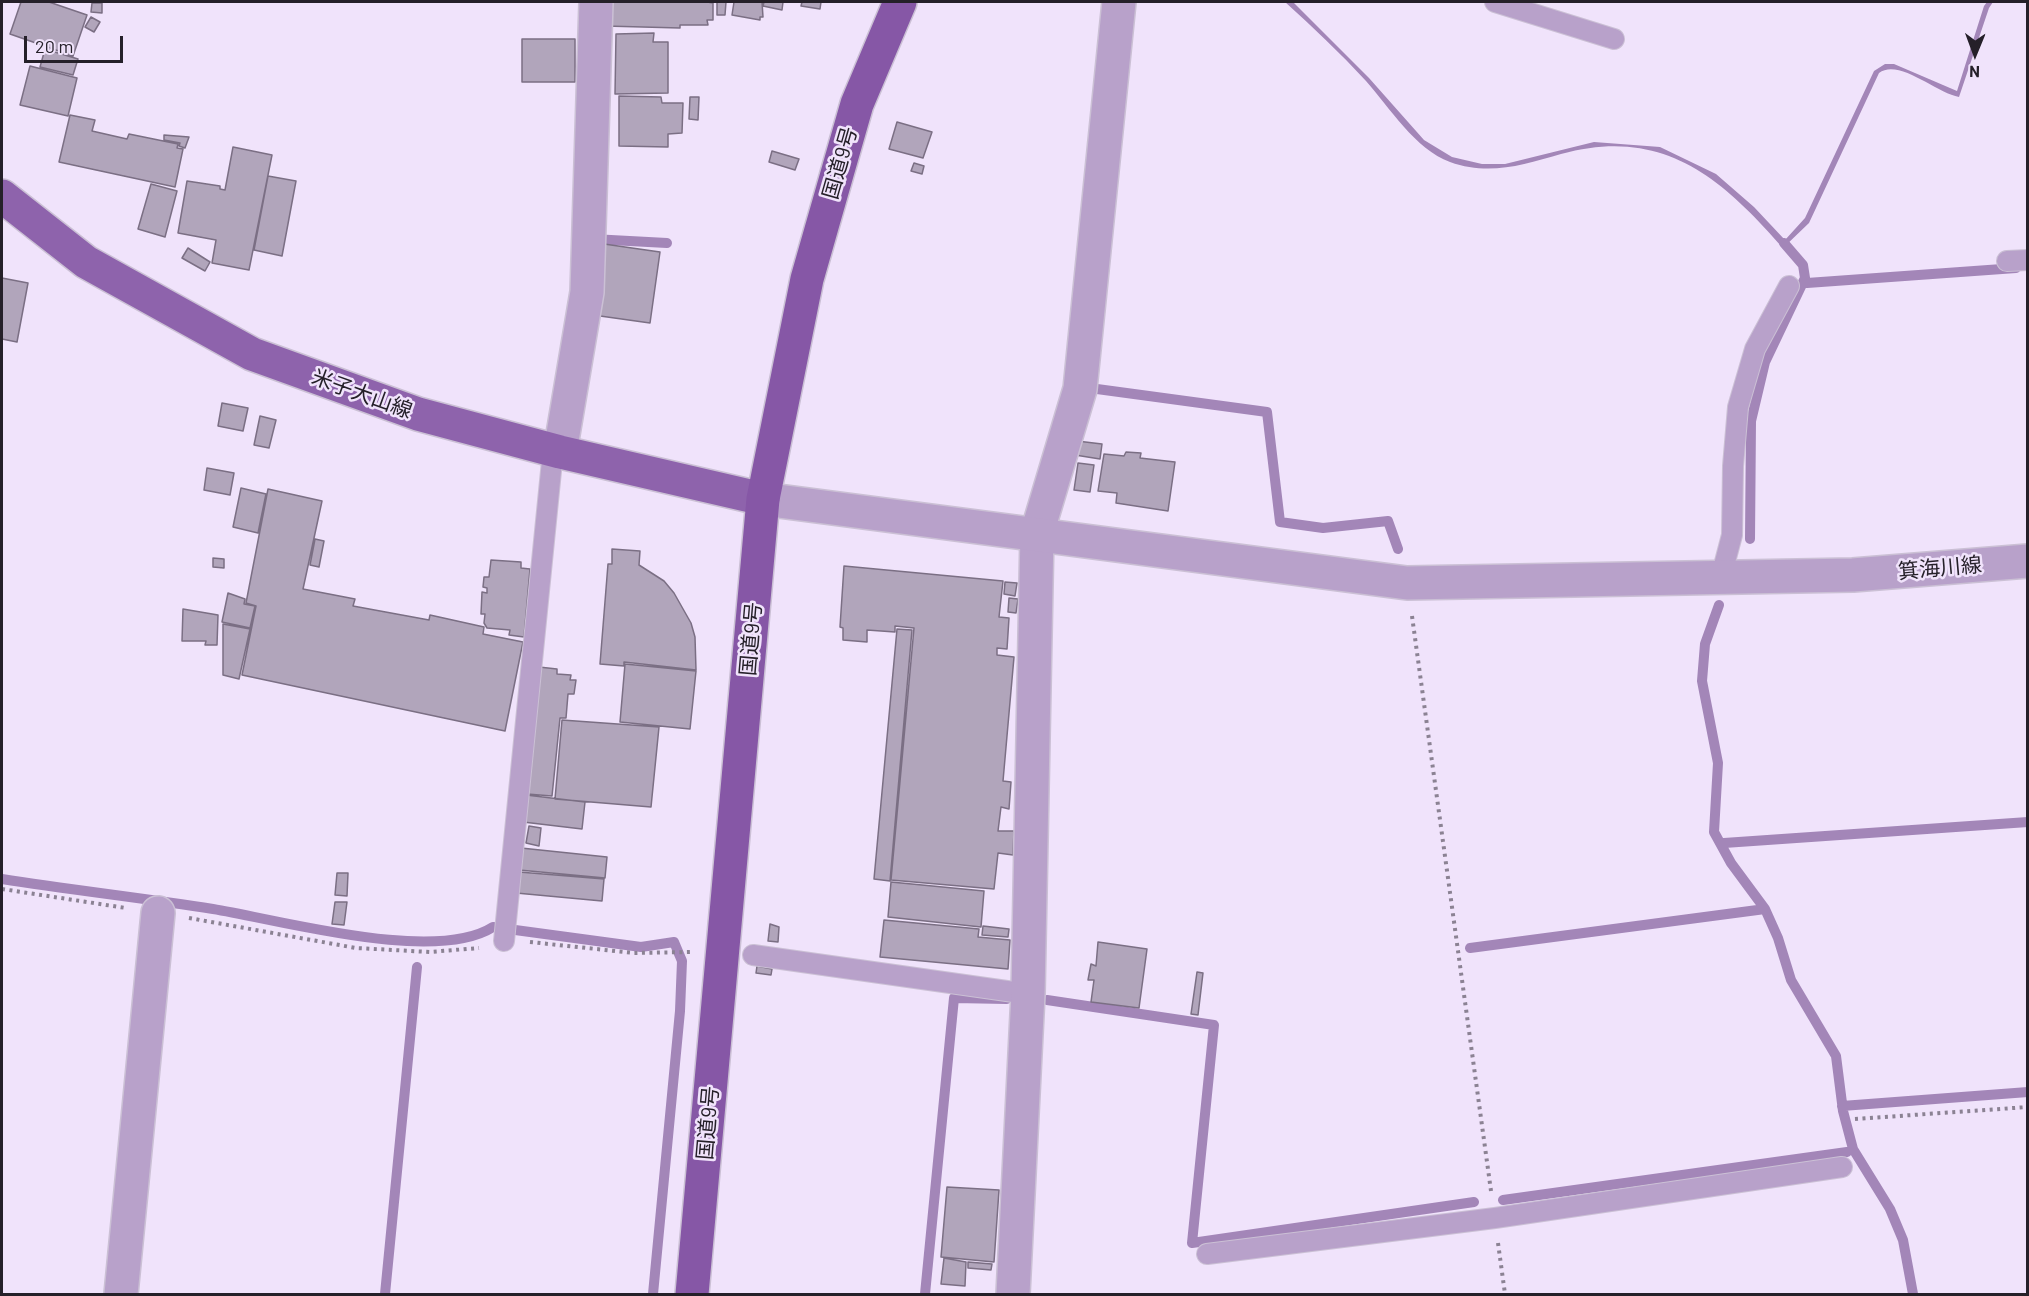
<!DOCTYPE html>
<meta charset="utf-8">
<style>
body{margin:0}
#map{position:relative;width:2029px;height:1296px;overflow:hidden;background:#f0e3fb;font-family:Barlow,sans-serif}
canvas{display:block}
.frame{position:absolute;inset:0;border:3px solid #252029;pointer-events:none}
.north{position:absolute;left:1945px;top:24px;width:60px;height:60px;-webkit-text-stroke:4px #f0e3fb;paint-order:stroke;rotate:181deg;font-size:16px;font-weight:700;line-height:24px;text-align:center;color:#252029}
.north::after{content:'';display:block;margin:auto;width:21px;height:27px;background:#252029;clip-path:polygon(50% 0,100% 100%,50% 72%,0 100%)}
.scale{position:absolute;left:24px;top:36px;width:99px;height:27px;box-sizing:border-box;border:3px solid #252029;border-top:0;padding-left:8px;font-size:18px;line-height:21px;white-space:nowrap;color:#252029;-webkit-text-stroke:4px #f0e3fb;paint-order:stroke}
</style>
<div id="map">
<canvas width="2029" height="1296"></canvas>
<div class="frame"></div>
<div class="north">N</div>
<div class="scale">20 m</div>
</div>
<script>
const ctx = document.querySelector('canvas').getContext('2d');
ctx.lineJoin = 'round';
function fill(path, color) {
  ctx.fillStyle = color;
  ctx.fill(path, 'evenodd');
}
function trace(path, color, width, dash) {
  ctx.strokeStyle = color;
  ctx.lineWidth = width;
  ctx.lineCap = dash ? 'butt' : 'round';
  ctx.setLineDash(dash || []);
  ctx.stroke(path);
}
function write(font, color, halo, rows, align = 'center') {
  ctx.font = font + ' Barlow,"Noto Sans JP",sans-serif';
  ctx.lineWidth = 5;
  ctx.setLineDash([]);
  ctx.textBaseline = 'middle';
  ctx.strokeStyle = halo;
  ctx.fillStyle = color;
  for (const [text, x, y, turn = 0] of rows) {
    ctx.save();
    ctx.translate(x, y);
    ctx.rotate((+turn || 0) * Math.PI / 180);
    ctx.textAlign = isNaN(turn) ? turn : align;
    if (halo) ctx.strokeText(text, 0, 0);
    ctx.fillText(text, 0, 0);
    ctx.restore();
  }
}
fill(new Path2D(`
 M1285 2H1293L1369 78 1424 140 1452 157 1482 164H1505L1594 142 1660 147 1716 174 1754 207 1785 240 1805 218 1874 71 1885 64H1894L1957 91 1984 6 1987 2H1993L1989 8 1959 97C1936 93 1899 58 1879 73L1809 223 1783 248C1721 177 1662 126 1561 154 1523 165 1489 176 1450 162 1415 149 1390 108 1366 81 1340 53 1313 27 1285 2Z`), '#a386b8');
trace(new Path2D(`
 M592 239 667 243
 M1807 283 2016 268
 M1097 389 1267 412 1280 522 1323 528 1388 521 1398 549
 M1750 539 1751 421 1765 362 1805 278 1803 265 1784 243
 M1719 605 1705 644 1702 681 1718 763 1714 832 1731 863 1765 909 1778 938 1791 980 1836 1056 1843 1111 1853 1149 1890 1209 1903 1240 1913 1294
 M1724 843 2028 822
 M2 879C72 890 143 898 213 909 281 920 435 964 493 927L641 947 674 942 682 961 680 1011 653 1294
 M1470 948 1765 909
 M1047 1000 1214 1025 1192 1243 1474 1202
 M1842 1106 2028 1092
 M1503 1200 1847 1152
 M385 1294 417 967
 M925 1294 954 998 1007 999`), '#a386b8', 10);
const building = new Path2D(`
 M21 2H49L87 15 73 56 10 34Z
 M611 2H707L713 3V20H707L708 25H680V28L605 26Z
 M717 2H726L725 15H717Z
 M734 2H762L763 17H760V20L732 15Z
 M764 2H783L782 10 763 6Z
 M802 2H821L820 9 801 6Z
 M92 3H102V13L91 12Z
 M91 17 100 22 94 32 85 27Z
 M654 33 653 42H668V93L615 94 616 34Z
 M522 39H575V82H522Z
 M45 49 78 59 73 75 40 67Z
 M30 66 77 78 68 116 20 105Z
 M619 96 661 97 662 103H683L682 133 668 134V147L619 146Z
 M690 97H699L698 120 689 119Z
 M70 115 95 120 92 131 127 139 129 134 178 144 177 148 183 149 175 187 59 162Z
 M897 122 932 132 923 158 889 149Z
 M164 135 189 137 185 148 179 146 180 143 164 140Z
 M233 147 272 155 249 270 212 263 216 240 178 233 187 181 220 186V189L225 190Z
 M772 151 799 159 795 170 769 162Z
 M914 163 924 166 922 174 911 171Z
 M268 176 296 181 282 256 254 250Z
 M151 184 177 191 165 237 138 229Z
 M604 244 660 252 650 323 593 315Z
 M188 248 210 262 205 271 182 258Z
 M2 278 28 283 17 342 2 339Z
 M222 403 248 408 243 431 218 426Z
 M260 416 276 420 269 448 254 445Z
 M1077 441 1102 444 1100 459 1075 455Z
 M1126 452 1141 453 1140 458 1175 462 1168 511 1116 503 1117 493 1098 491 1104 454 1124 456Z
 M1078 463 1094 465 1090 492 1074 490Z
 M207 468 234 473 230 495 204 490Z
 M241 488 266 494 258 533 233 527Z
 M268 489 322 501 303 589 355 599 353 606 429 620 430 615 484 627 483 634 523 642 505 731 242 675 256 606 246 603Z
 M315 539 324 541 319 567 310 565Z
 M612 549 640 551 639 565 664 581 674 593 691 623 695 637 696 670 624 662V666L600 664 608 564H612Z
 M213 558 224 559V568L213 567Z
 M491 560 521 562V568L530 569 524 637 509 635 510 630 487 628 484 623 485 614H481L482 592 487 593V588L483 587 484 577H489Z
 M844 566 1003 581 999 617 1009 618 1007 649 997 648V655L1014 657 1003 781 1011 782 1009 809 1001 807 998 831H1014L1013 855 998 853 994 889 891 880 914 628 895 626V632L867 630V642L843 640V628L840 627Z
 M1005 582 1017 583 1015 596 1004 594Z
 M228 593 245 599 244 604 255 606 250 628 222 622Z
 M1009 598 1018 599 1016 613 1008 612Z
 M183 609 218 615 217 645H205L206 641H182Z
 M223 624 250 629 239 679 223 675Z
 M897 629 912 630 890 881 874 879Z
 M625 664 696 671 690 729 620 722Z
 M539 667 557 669V674L571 675 570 680H576L574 694H568L566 718H560L552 796 527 794Z
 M562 720 659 727 651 807 555 799Z
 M526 795 585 802 582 829 523 822Z
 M529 826 541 828 539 846 526 843Z
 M521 848 607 857 605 878 519 870Z
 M519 872 604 879 602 901 516 893Z
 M337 873H348L347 896 335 895Z
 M891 882 984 891 981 927 888 917Z
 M335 902H347L344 925 332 924Z
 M884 920 979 929 978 937 1010 940 1008 969 880 957Z
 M770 924 779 927 778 942 768 941Z
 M983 926 1009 929 1008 937 982 935Z
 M1098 942 1147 949 1139 1008 1091 1002 1094 980H1088L1091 964 1096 966Z
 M757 966 772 969 771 975 756 973Z
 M1197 972 1203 973 1198 1015 1191 1014Z
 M947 1187 999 1190 994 1262 941 1257Z
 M944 1258 966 1262 965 1286 941 1284Z
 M968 1262 992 1264 991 1270 968 1268Z`);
fill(building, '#b1a5bb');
trace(building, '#7b6f84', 1.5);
const service = new Path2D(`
 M1495 2 1614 39
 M2007 261 2028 260
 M1721 577 1732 535 1733 466 1738 407 1755 349 1789 286
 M504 941 553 451
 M753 955 1028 994
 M1207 1254 1495 1218 1842 1167`);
const minor = new Path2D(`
 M560 452 587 292 596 2
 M121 1294 158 913
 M1013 1294 1028 994 1037 533 1080 389 1119 2`);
const tertiary = new Path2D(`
 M763 499 1407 583 1853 575 2028 561`);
const primary = new Path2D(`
 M2 196 86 262 252 354 418 414 560 452 763 499`);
const trunk = new Path2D(`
 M692 1294 763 499 807 279 857 104 900 2`);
trace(service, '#cbc0d5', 22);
trace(minor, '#cbc0d5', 36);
trace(tertiary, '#cbc0d5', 36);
trace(primary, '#cbc0d5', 36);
trace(trunk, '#cbc0d5', 36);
trace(new Path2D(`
 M1412 616 1491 1191
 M2 889 126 908
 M189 918 356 948 430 952 479 948
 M530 942 634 953 690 952
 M1855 1119 2028 1107
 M1498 1243 1505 1294`), '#8b8293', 4, [3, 4.5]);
trace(service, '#b8a1ca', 20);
trace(minor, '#b8a1ca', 33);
trace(tertiary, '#b8a1ca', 33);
trace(primary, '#8e63ac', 33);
trace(trunk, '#8657a6', 33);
write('21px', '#252029', '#f0e3fb', [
 ["国道9号",840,163,-74],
 ["米子大山線",362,394,20],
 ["箕海川線",1940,568,-5],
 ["国道9号",751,639,-85],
 ["国道9号",708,1123,-85]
]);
</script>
